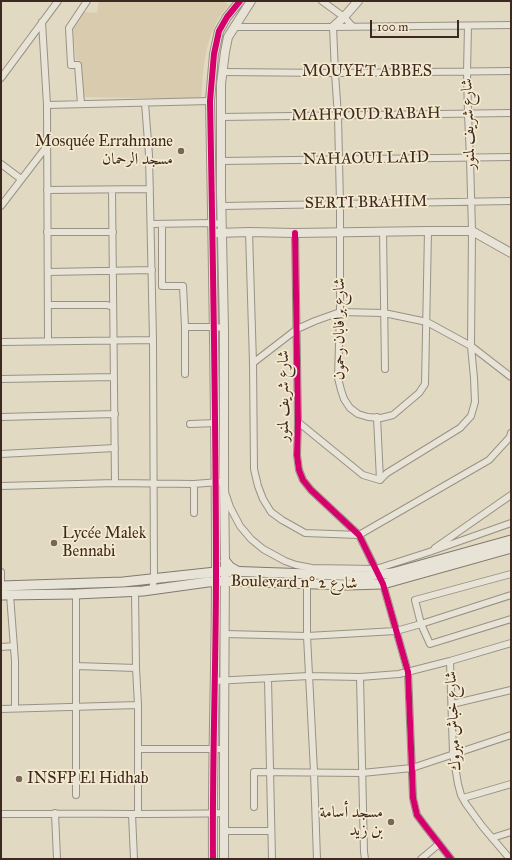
<!DOCTYPE html>
<meta charset="utf-8">
<style>
body{margin:0}
#map{position:relative;width:512px;height:860px;overflow:hidden;background:#e2d9c2;font-family:"IM FELL Great Primer",serif}
canvas{display:block}
.frame{position:absolute;inset:0;border:2px solid #3c2a21;pointer-events:none}
.scale{position:absolute;left:370px;top:20px;width:89px;height:18px;box-sizing:border-box;border:2px solid #3c2a21;border-top:0;padding-left:5px;font-size:12px;line-height:14px;white-space:nowrap;color:#3c2a21;-webkit-text-stroke:3px #f5eacf;paint-order:stroke}
</style>
<div id="map">
<canvas width="512" height="860"></canvas>
<div class="frame"></div>
<div class="scale">100 m</div>
</div>
<script>
const ctx = document.querySelector('canvas').getContext('2d');
ctx.lineJoin = 'round';
function fill(path, color) {
  ctx.fillStyle = color;
  ctx.fill(path, 'evenodd');
}
function trace(path, color, width, dash) {
  ctx.strokeStyle = color;
  ctx.lineWidth = width;
  ctx.lineCap = dash ? 'butt' : 'round';
  ctx.setLineDash(dash || []);
  ctx.stroke(path);
}
function write(font, color, halo, rows, align = 'center') {
  ctx.font = font + ' "IM FELL Great Primer",Amiri,serif';
  ctx.lineWidth = 3.5;
  ctx.setLineDash([]);
  ctx.textBaseline = 'middle';
  ctx.strokeStyle = halo;
  ctx.fillStyle = color;
  for (const [text, x, y, turn = 0] of rows) {
    ctx.save();
    ctx.translate(x, y);
    ctx.rotate((+turn || 0) * Math.PI / 180);
    ctx.textAlign = isNaN(turn) ? turn : align;
    if (halo) ctx.strokeText(text, 0, 0);
    ctx.fillText(text, 0, 0);
    ctx.restore();
  }
}
fill(new Path2D(`
 M99 1H223L229 5C224 11 219 16 216 23 204 47 203 72 201 99L83 97 81 61 76 60 73 27 82 12 97 13Z`), '#d9cbad');
const minor = new Path2D(`
 M322 1 344 17 352 26
 M42 22 47 105 48 341
 M234 27H333L511 25
 M333 27 335 73 338 116 340 204V312L338 378 341 390 344 399 350 408 358 414 368 417 381 418 393 415 419 393 425 384 428 231
 M222 72 335 73 511 71
 M1 78 58 1
 M145 103 149 155 153 340 154 579 152 591
 M81 104 78 65H71L69 28 87 1
 M47 105 210 101
 M221 117 511 113
 M221 161 511 157
 M1 164 21 179
 M47 190 150 189
 M112 190 115 483
 M1 206 47 146
 M222 206 511 201
 M151 224 212 223 222 224
 M162 224V286H183L185 327V374
 M383 231 385 369
 M47 232H113
 M249 232 253 363 254 469 258 486 263 499 271 512 282 520 305 533 359 535 489 460 510 437 511 433
 M295 233 298 422 297 455 299 470 303 480 311 490 359 535 383 584 408 672 413 798 417 815 426 827 451 859
 M48 272 152 270
 M48 305H107L113 307
 M185 327H214L224 328
 M1 342 153 340
 M253 363 297 329 315 321 340 312 384 313 427 322 471 346 511 377
 M1 379 114 377
 M1 417 115 414
 M377 417 380 480
 M298 422 363 475 380 480 387 473 460 428 471 416 475 402 474 378 471 346 472 231 470 158 468 114 467 72 468 26
 M190 424 216 423
 M1 454 115 448
 M194 484V513
 M1 486 115 483 194 484 219 482
 M226 495 230 507 240 526 251 539 263 549 285 561 296 565 312 568 376 569 429 552 511 523
 M435 548 511 495
 M1 572V588
 M511 574 415 600 421 624 430 644 511 619
 M307 584V636L314 772 317 859
 M135 592 136 668 138 705V814
 M76 594V795
 M10 595 15 661V708
 M225 634 307 636 396 631 421 624 511 595
 M1 647 14 646
 M450 661 453 754 458 784 461 795 466 804 482 826 510 859
 M76 666 136 668
 M360 677 364 852 365 859
 M268 679 272 859
 M214 681 309 676 360 677 399 674 450 661 511 643
 M452 704 511 690
 M1 709 138 705
 M138 749H224
 M463 798 511 784
 M254 807V772L362 773 412 768 511 735
 M55 813 57 859
 M1 814C75 813 149 815 224 813
 M132 814 134 859
 M224 831H271
 M492 838 511 832
 M421 859 439 844`);
const tertiary = new Path2D(`
 M333 27 344 17 358 1
 M217 233 249 232 295 233 428 231H472L511 253
 M213 859C212 764 216 669 216 574 216 416 213 259 210 101L214 54 219 31 227 17 240 1
 M224 859V749L225 561 224 482V328L221 192V84L225 52 228 37 251 1`);
const secondary = new Path2D(`
 M225 561 230 567 237 571
 M1 586 123 582 225 571 366 576 392 573 511 540
 M1 595 76 594 143 591 208 582 225 581 348 585 383 584 511 548`);
trace(minor, '#999284', 8);
trace(tertiary, '#999284', 10);
trace(secondary, '#827a6e', 11);
trace(minor, '#e8e3d7', 6);
trace(tertiary, '#e8e3d7', 8);
trace(secondary, '#e8e3d7', 9);
trace(new Path2D(`
 M295 233 298 422 297 455 299 470 303 480 311 490 359 535 383 584 408 672 413 798 417 815 426 827 451 859
 M213 859C212 764 216 669 216 574 216 416 213 259 210 101L214 54 219 31 227 17 240 1`), '#d6006c', 6);
for (const [x, y, r, color] of [
 [181,151,4,"#766759"],
 [54,543,4,"#766759"],
 [19,779,4,"#766759"],
 [391,822,4,"#766759"]
]) {
  const dot = new Path2D();
  dot.arc(x, y, r, 0, 2 * Math.PI);
  ctx.fillStyle = color;
  ctx.fill(dot);
  trace(dot, '#f5eacf', 1.5);
}
write('16px', '#3c2a21', '#f5eacf', [
 ["MOUYET ABBES",367,72],
 ["MAHFOUD RABAH",366,115,-1],
 ["شارع شريف لمنور",469,124,-92],
 ["NAHAOUI LAID",366,159,-1],
 ["SERTI BRAHIM",366,203,-1],
 ["شارع برافابان رحمون",340,329,-90],
 ["شارع شريف لمنور",284,396,-90],
 ["Boulevard n° شارع 2",294,583,1],
 ["شارع خباش مبروك",454,721,-93]
]);
write('16px', '#3c2a21', '#f5eacf', [
 ["Mosquée Errahmane",173,142],
 ["مسجد الرحمان",173,160],
 ["Lycée Malek",62,534,"left"],
 ["Bennabi",62,552,"left"],
 ["INSFP El Hidhab",27,779,"left"],
 ["مسجد أسامة",383,813],
 ["بن زيد",383,831]
], 'right');
</script>
